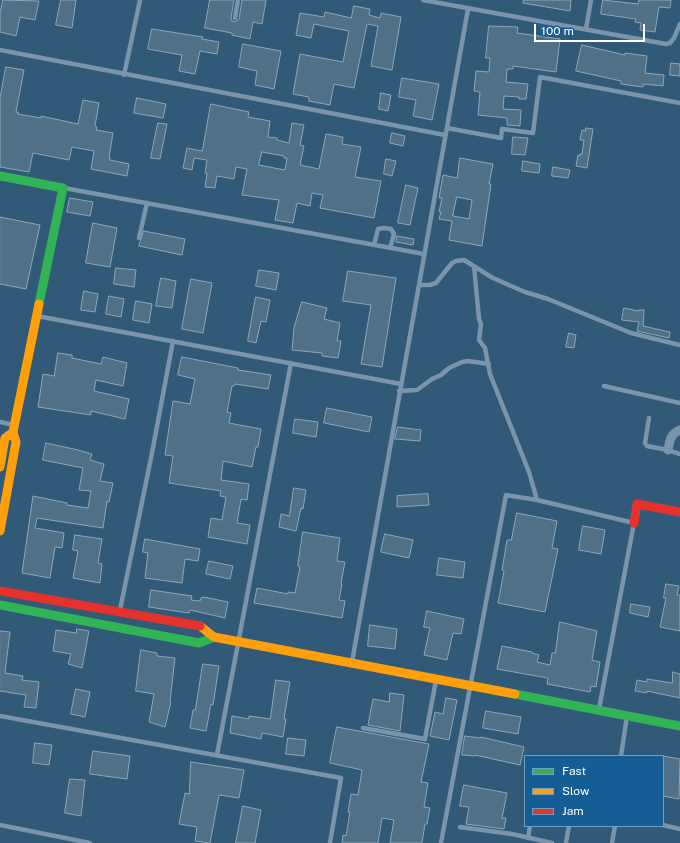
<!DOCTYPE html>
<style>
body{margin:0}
#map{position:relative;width:680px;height:843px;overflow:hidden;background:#315978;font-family:"Public Sans",sans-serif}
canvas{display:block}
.legend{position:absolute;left:524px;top:755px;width:140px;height:72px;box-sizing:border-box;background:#145d95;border:1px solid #729ebf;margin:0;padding:5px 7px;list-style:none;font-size:12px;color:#fff}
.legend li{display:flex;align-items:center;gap:8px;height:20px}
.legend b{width:20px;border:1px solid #729ebf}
.scale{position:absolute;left:534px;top:24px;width:111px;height:18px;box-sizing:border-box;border:2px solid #fff;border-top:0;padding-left:5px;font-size:12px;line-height:14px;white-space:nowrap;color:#fff;-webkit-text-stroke:3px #145d95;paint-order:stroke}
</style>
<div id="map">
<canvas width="680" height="843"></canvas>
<ul class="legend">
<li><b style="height:5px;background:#30b455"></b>Fast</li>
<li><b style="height:5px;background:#ff9f0a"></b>Slow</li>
<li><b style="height:5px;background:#e5322d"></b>Jam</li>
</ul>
<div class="scale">100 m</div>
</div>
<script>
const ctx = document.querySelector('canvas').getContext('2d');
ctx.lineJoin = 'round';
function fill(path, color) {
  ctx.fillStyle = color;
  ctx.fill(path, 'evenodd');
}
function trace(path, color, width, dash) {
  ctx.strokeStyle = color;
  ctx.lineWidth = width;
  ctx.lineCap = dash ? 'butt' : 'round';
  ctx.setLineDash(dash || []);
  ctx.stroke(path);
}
const building = new Path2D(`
 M3 0 39 1 35 20 20 17 16 36 0 32V14Z
 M61 0H76L72 28 56 25Z
 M210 0H234L231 18 232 21 235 22 239 19 242 0H266L262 24 253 22 250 39 232 35V33L205 28Z
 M524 0H571L570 11 523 3Z
 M603 0 638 4 639 0H671L670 8 659 7 655 32 640 30 641 23 635 22 636 19 601 14Z
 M354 6 370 9 369 15 380 18 381 13 401 17 392 70 371 66 378 26 367 24 354 88 334 84 330 105 309 101V97L293 94 300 54 343 62 349 31 314 24 311 38 296 35 300 13 324 17 325 12 351 18Z
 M489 26 518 27 517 33 560 39 556 72 513 66V69H507L506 82 528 84 526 99H519V97L504 96 503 109 521 110 520 126 507 125V118L478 115 480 92 474 91 476 71 489 72 490 58H486Z
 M152 29 203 37 202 39 219 42 217 54 200 51 195 74 179 71 182 55 148 49Z
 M243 44 281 51 274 89 255 85 257 71 239 67Z
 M582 45 625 55V53L647 56 645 73 664 75 663 86 644 84 643 87 621 84V81L576 71Z
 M671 63 680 64V76L670 75Z
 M6 67 24 70 16 112H18V114L41 118V116L78 124 83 100 99 103 95 126 97 127 96 130 113 133 109 157 110 158V160L129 164 127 176 91 169 94 151 72 147 69 160 33 153 29 172 0 167V99Z
 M402 78 439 84 432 120 413 116 416 100 399 97Z
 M381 93 391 95 388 111 379 109Z
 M137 98 166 104 163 118 134 113Z
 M211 104 249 112 248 117 270 121 268 137 277 138V140L289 143 292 123 304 125 300 145 304 146 300 165 319 169 326 134 343 137 342 144 361 147 355 177 381 181 374 218 320 208 323 195 312 193 310 206 297 203 293 223 275 220 279 200 242 195 247 169 236 167 234 179 217 176 215 188 205 187 207 173H205L207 160 194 158 192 170 183 168 187 148 202 151ZM262 152 284 156V158H287L285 170 259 165Z
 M158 123 167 124 160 159 151 158Z
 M586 128 593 129 587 168 576 166 578 155 580 156V154H582L584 140H580L582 130 585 131Z
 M392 133 405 136 403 146 390 143Z
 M513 137 528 138 525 155 512 154Z
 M460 158 493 164 489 184H491L482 246 449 240 452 221 439 219 441 212H439L442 198H439L443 175 457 178ZM457 197 472 200 469 219 453 216Z
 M386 159 396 161 392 176 384 174Z
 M523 161 540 164 539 173 522 171Z
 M553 167 570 170 568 178 552 176Z
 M406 185 418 188 410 225 398 223Z
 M70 198 93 202 90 216 67 212Z
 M0 217 40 225 26 289 0 284Z
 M93 223 117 228 110 267 86 263Z
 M144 231 185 239 182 255 139 246Z
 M397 236 414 239 413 245 396 242Z
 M116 268 136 270 134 287 114 284Z
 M259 270 279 273 276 290 256 286Z
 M348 271 396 278 382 367 361 364 371 305 343 301Z
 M161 278 176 281 172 308 156 306Z
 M191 279 212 283 203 333 182 329Z
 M84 291 98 294 95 312 81 310Z
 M109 296 124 299 121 317 106 314Z
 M256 297 270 300 266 322 261 321 256 343 248 341Z
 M136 301 152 304 149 323 133 320Z
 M302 302 327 308 324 319 340 323 337 341H341L338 358 322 356V353L292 350 294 328Z
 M624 308 639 311V310H644L643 326 670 332 669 338 637 331 639 322 622 320Z
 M569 333 576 335 574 348 566 347Z
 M58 353 72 355V358L101 364 103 357 127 363 123 386 96 380 94 391 129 399 125 419 91 411V415L38 407 43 374 54 376Z
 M182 357 238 368V370L271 375 268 389 235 384 234 386H232L227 412 231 413 229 423 261 429 258 447H256L252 467 223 461 221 480 249 484 247 500 241 499 237 523 250 525 247 544 208 537 211 518 222 520 226 497 220 496 221 491 169 483 173 456 165 455 173 401 190 404 195 379 178 375Z
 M327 408 372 417 369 432 324 423Z
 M295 419 318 422 316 437 293 433Z
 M398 427 421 430 420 441 395 439Z
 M46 443 78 450 92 454 90 460 104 464 100 481 113 483 109 502 107 501 103 528 37 518 35 528 64 533 62 548 55 547 50 578 22 573 33 496 67 503V505L88 508 91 491 79 490 83 468 43 460Z
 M294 488 306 490 303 509 301 508 296 531 279 527 281 514 289 516Z
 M428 494 429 505 397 507V496Z
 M517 513 557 521 552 548 558 549 545 612 498 603 504 571 502 570 507 540H511Z
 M583 526 605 530 601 554 579 550Z
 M303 532 340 538 337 561 345 562 341 583 342 584 339 600 345 601 342 618 254 603 257 588 288 594V592L295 593 300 567 298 566Z
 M385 534 413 540 409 558 381 552Z
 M75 535 102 539 98 563 102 564 100 583 73 578 78 551 73 550Z
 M145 539 200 549 198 561 185 559 182 583 145 578 148 553 143 552Z
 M439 558 465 562 463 578 437 575Z
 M209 561 233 566 230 579 206 574Z
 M666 584 679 586 677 595H680V631L660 627 666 598H664Z
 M151 590 192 596 191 600 200 601 201 598 204 597 228 602 225 618 190 610 189 613 149 607Z
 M631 604 650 607 648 617 630 613Z
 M427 611 464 619 461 634 453 633 447 660 424 655 430 628 424 627Z
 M560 622 597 631 592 660 600 662 596 687 591 686 590 692 547 684 548 678 497 669 502 646 532 652V653L539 655 537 662 550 665 552 653H555Z
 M370 625 397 629 395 649 368 646Z
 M77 629 89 631 82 668 68 664 71 654 53 651 56 630 76 633Z
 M0 631 10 632 5 673 23 676 22 680 39 682 36 708 24 707 26 695 0 691Z
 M141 650 157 653V656L175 658 170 701 171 702 165 727 149 722 154 694 136 691Z
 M203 664 219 666 213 705 211 704 206 731 190 728 193 710H195Z
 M673 672 680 674V698L647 691V693L635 691 637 680 647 682V679L672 683Z
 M276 680 290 682 284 719H286L283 737 262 733 261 739 230 733 232 716 249 719V716L270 719Z
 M76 689 90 692 85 717 71 714Z
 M390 693 404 695 400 731 368 725 373 699 389 702Z
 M446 698 457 700 449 740 430 736 435 712 443 714Z
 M486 711 521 717 518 734 483 728Z
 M337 727 429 744 421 782 428 783 424 807 430 808 427 824H425L422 843H390L394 820 382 818 378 843H342L343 835 346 836 350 812H348L351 794 358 795 362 770 330 763Z
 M465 736 480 738 481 737 524 747 520 765 475 755V756L462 755Z
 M288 738 306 740 304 756 286 754Z
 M35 743 52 745 49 765 33 763Z
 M93 751 130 756 127 779 90 774Z
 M663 756 680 759 679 799 663 796Z
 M191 762 244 770 239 798 219 795 210 843 195 841 197 827 179 824 185 793 189 794Z
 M70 779 85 780 81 816 65 813Z
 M464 785 507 793 502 818H506L504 829 466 824 469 807 460 806Z
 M243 806 261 810 255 843H236Z`);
fill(building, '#507088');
trace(building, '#8ea6b8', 1);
trace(new Path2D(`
 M423 0 666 44 670 43 674 38 680 24
 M235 18 238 0
 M586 29 591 0
 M0 50 445 135
 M124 75 140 0
 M447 128 501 138 502 129 533 133 540 77 680 103
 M64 188 424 254
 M139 238 147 203
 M374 245 378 229 384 228 391 229 394 234 390 248
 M474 266 479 319 481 324 479 340 485 348 490 374 529 472 537 500
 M419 285H430L436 283 452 263 456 261 464 260 493 278 525 292 548 299 631 333 680 345
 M37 316 401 384
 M604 386 680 403
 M399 391 417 390 432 379 441 375 449 368 462 362 468 361 489 364
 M649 418 645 443 647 446 668 450 680 454
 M0 422 14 425
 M120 610 152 453 173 341
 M352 662 468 9
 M0 716 341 778 330 843
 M363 728 425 739 436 680
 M217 755 291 363
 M621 756 627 716
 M0 825 90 843
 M663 825 680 829
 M460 827 512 834 552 843
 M528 838 530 826
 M441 843 506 495 537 500 634 523 599 709
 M566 843 569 826
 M612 843 615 826`), '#7a95ab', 4.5);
trace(new Path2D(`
 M668 450C670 440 670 434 680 430`), '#7a95ab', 9);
trace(new Path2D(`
 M0 176 63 188 39 304
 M0 605 199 643 214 637
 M515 694 680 726`), '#30b455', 9);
trace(new Path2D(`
 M0 467 5 438 13 432
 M0 531 16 442 13 432 39 304
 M200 626 214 637 515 694`), '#ff9f0a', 9);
trace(new Path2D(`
 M634 523 637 504 680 512
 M0 591 200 626`), '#e5322d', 9);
</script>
